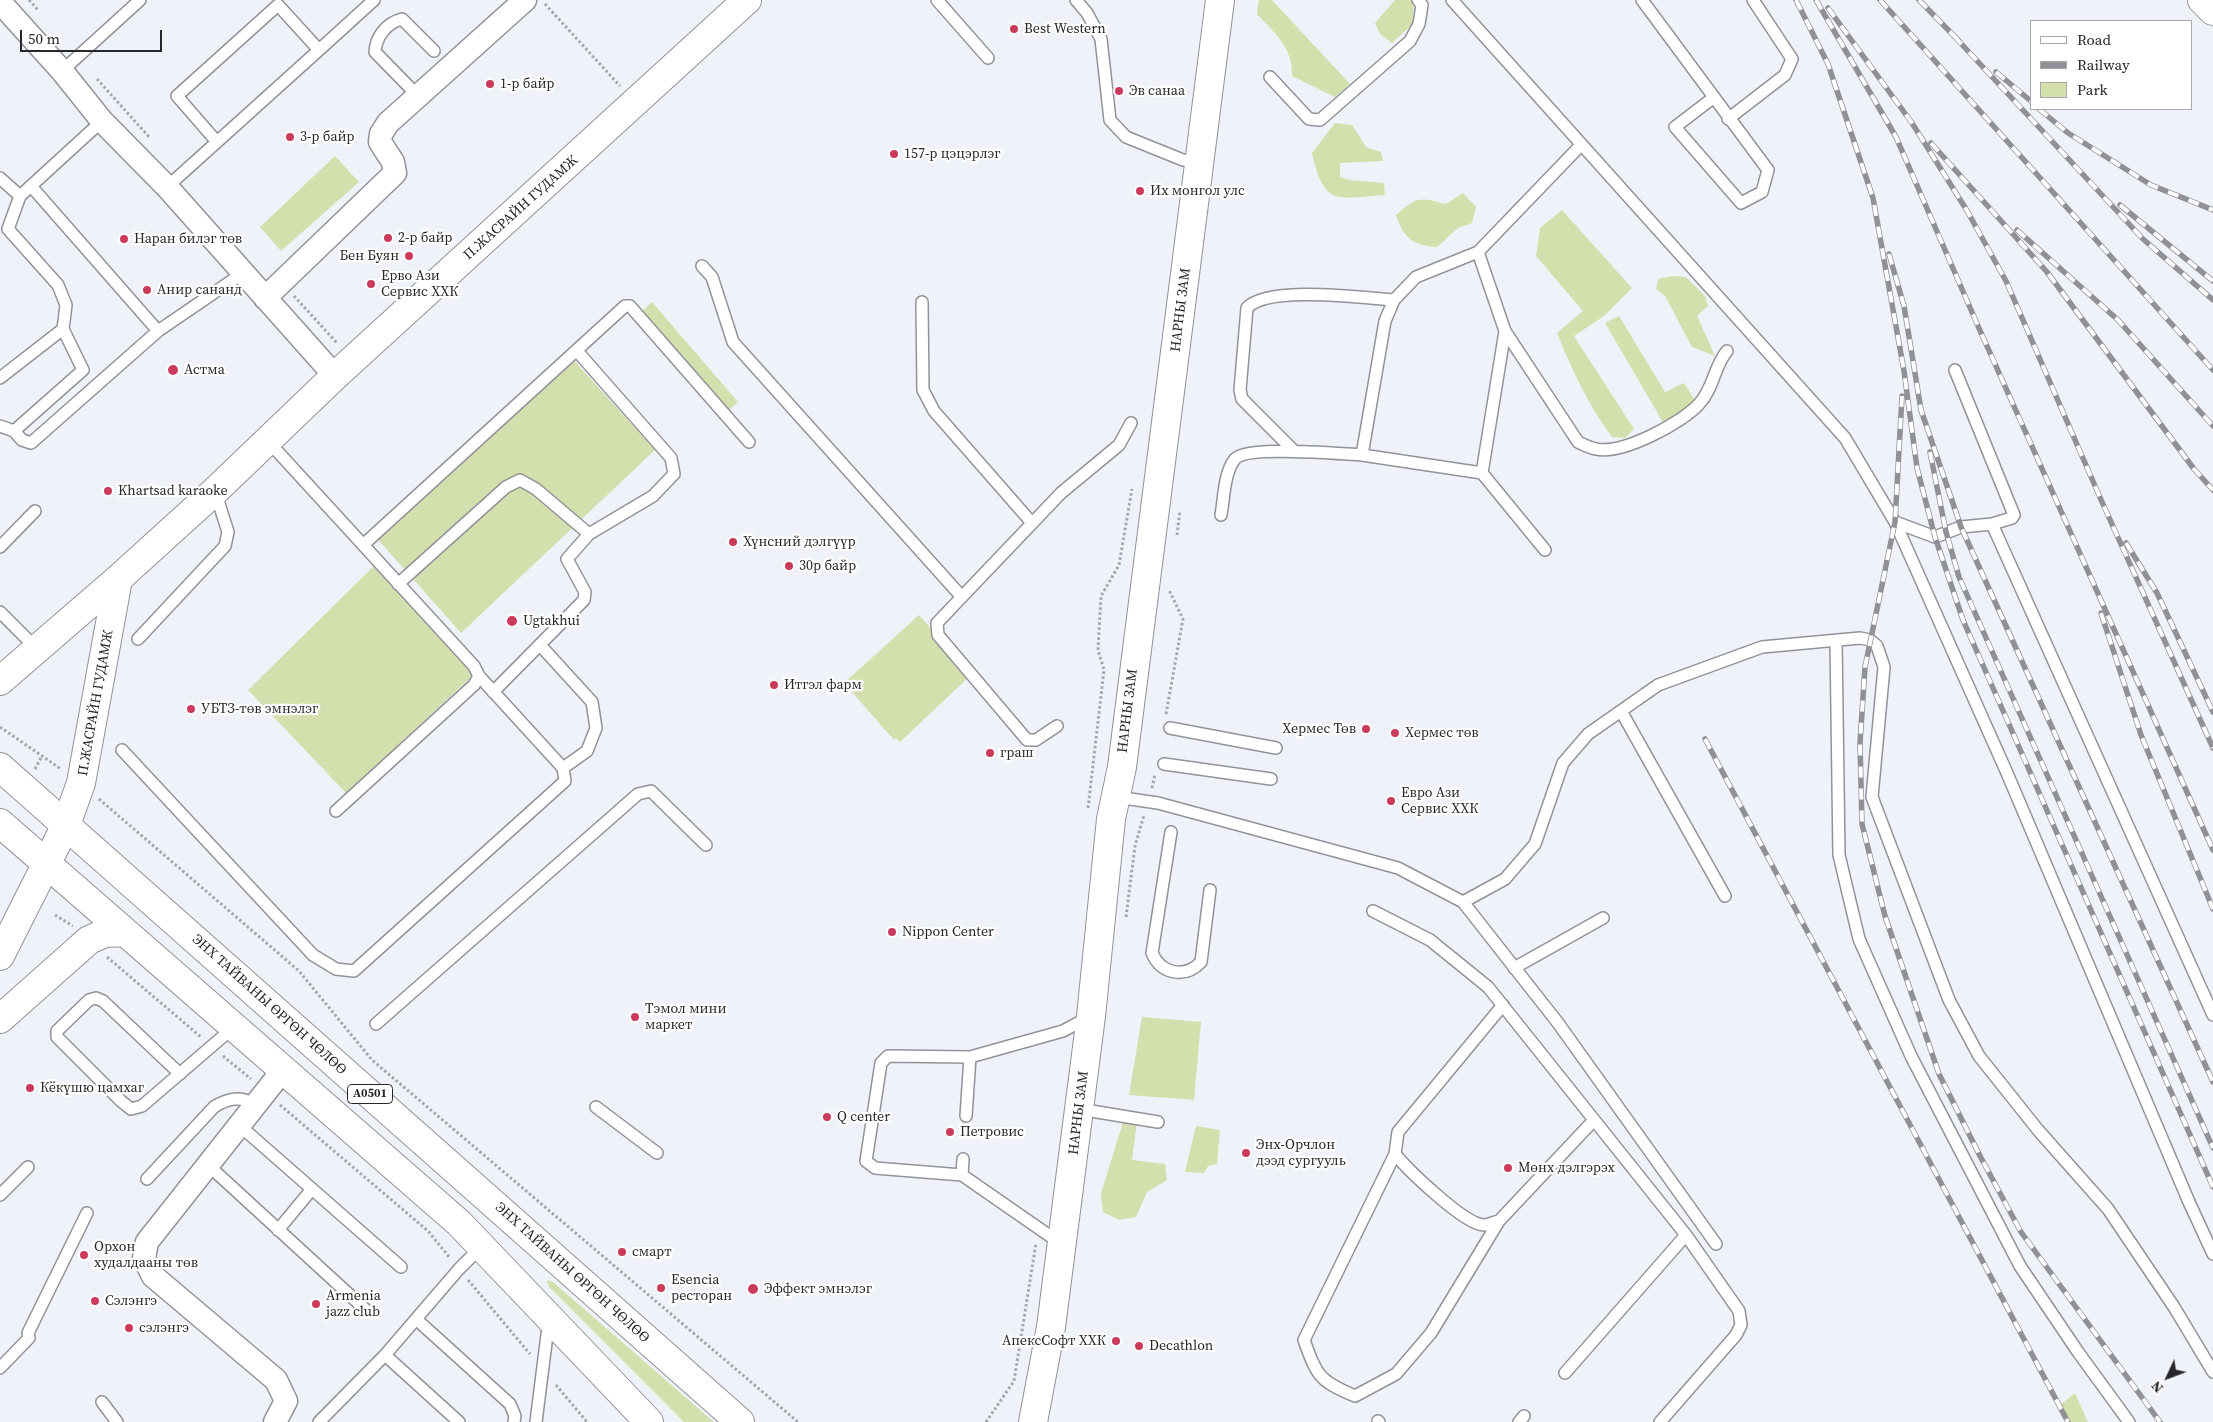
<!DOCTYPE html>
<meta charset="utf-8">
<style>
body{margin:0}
#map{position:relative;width:2213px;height:1422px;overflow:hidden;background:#eff2f8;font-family:"Source Serif 4",serif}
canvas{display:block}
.legend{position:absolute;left:2030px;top:20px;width:162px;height:90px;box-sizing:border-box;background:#fff;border:1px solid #a8a9aa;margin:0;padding:6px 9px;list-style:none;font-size:15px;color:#26272a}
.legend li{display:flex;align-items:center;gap:10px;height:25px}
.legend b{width:25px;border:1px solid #a8a9aa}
.north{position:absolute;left:2143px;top:1352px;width:50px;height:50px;-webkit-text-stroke:4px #fff;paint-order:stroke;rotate:227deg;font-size:14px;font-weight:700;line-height:20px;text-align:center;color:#26272a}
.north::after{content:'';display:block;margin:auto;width:18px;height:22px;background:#26272a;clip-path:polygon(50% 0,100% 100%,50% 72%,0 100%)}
.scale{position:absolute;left:20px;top:30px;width:142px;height:22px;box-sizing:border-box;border:2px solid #26272a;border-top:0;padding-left:6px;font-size:15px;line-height:18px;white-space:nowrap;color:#26272a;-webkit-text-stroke:4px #fff;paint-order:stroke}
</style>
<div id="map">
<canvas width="2213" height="1422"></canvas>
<ul class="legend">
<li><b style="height:6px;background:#fff"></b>Road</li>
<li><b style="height:6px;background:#8f9196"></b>Railway</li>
<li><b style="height:14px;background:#d3e0ae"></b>Park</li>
</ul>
<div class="north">N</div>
<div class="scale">50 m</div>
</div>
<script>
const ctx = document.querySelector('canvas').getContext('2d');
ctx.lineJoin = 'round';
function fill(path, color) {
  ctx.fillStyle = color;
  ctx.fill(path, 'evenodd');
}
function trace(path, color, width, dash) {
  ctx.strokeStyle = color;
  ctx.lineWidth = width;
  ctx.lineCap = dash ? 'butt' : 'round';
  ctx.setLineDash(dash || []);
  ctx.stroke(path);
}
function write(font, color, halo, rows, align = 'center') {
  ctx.font = font + ' "Source Serif 4",serif';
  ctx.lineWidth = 4.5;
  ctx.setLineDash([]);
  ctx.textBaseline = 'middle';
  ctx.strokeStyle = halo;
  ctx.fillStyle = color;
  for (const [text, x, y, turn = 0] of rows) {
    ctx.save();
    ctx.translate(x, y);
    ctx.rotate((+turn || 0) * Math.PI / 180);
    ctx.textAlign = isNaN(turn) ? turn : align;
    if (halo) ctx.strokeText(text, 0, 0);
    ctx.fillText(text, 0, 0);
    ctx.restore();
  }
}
fill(new Path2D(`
 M1259 0H1272L1350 84 1335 97 1292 76C1293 47 1275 34 1257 14Z
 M1395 0H1413L1414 23 1392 43 1380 34 1375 23Z
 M1335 123 1352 125 1366 147 1381 152 1383 161 1340 163V177L1349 180 1384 183 1385 195C1337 198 1324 208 1312 153Z
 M335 156 359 182 281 251 260 227Z
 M1463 193 1476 207 1472 223 1458 228 1437 247C1413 246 1403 237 1396 215 1417 196 1420 197 1446 204Z
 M1562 210 1632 288 1604 316 1574 336 1634 429 1625 438 1612 437C1588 405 1572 370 1557 333L1583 311 1536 256 1540 228Z
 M1672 276 1686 277 1705 296 1708 306 1697 316 1715 356 1692 347 1665 296 1656 289 1658 279Z
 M652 302 738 402 727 412 639 314Z
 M1619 316 1665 392 1684 383 1696 402 1664 424 1605 323Z
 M570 356 655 450 461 633 373 534Z
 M377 563 478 671 346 793 248 690Z
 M919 615 971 675 900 742 896 738 894 740 844 683Z
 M1142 1017 1201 1022 1194 1100 1129 1095Z
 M1124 1119 1137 1121 1132 1160 1165 1164 1167 1180 1147 1192 1136 1217 1119 1220 1103 1212 1101 1193Z
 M1196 1126 1220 1130 1217 1164 1208 1166 1204 1173 1185 1172Z
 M547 1280 553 1282 714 1422H684L549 1287Z
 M2075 1393 2088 1422H2069L2060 1405Z`), '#d3e0ae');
const service = new Path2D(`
 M937 0 988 58
 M1076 0 1087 13 1101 39 1110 120 1126 137 1183 160 1199 161
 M1452 0 1845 438 1895 522 2007 773 2189 1202 2213 1254
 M1642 0 1768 170 1762 192 1741 203 1675 127 1713 98
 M319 50 374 0
 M62 71 140 0
 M1270 77 1309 119 1320 120 1410 41 1419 24 1422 5 1418 0
 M418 96 375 52C376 37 386 23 402 19L434 51
 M1728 119 1785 75 1792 59 1753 0
 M0 178 20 196
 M31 186 158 331
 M167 187 319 50 278 5 177 96 217 142
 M1478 252 1505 331 1578 442C1584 445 1590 448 1596 449 1622 455 1682 423 1699 404 1714 388 1714 366 1727 351
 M702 266 712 277 733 342 961 596
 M922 302 923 390 934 411 1032 523
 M0 378 63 329
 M0 426 14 431 83 370 63 329 66 305 58 285 8 229 20 196 102 121
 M14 431 22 440 31 443 158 331 243 273
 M267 440 474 666 479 676 474 685 336 811
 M1294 451 1242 399 1240 390 1247 308C1268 285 1363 298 1394 300
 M1362 455 1482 473 1505 331
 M1482 473 1545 550
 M1221 515C1224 499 1224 472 1235 459 1247 445 1340 454 1362 455L1385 321 1394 300 1416 277 1478 252 1581 145
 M1895 522 1935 537 1961 527 1992 524 2012 518 2014 515 1955 370
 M1992 524 2213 1015
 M363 545 625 306H630L749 442
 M0 547 35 511
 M398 584 506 487 520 480 536 489 589 534
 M0 612 37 649
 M138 639 225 546 228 532 215 491
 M1836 640 1839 855 1859 939 1911 1056 2020 1266 2078 1352 2129 1422
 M540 645 592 702 596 728 587 751 563 768
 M493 692 584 600 585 592 567 559 589 534 653 496 674 474 671 458 577 351
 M1621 711 1725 896
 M1057 726 1036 740H1027L938 635 937 623 1061 493 1119 445 1131 423
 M1170 728 1276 748
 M122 750 313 955 336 969 354 971 565 781 563 768 479 676
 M1164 764 1271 779
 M1116 797 1158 803 1398 868 1463 902 1505 879 1535 844 1563 763 1588 734 1658 685 1762 647 1860 638 1870 640 1877 646 1884 667 1872 797 1949 1000 1979 1056 2038 1130 2108 1209 2174 1307 2213 1372
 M1171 832 1152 953C1161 974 1185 979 1201 962L1210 890
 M1463 902 1558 1023 1716 1244
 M1373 911 1430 940 1488 987 1686 1235 1739 1311 1741 1325 1736 1335 1660 1422
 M1514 968 1603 918
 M1503 1005 1398 1132 1395 1154C1408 1170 1465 1225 1484 1225 1488 1225 1494 1222 1499 1221L1594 1120
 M376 1024 638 794 651 791 706 845
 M180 1074 103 1001 96 998 89 1000 57 1031V1037L121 1101 131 1109 142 1106 234 1027
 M596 1107 657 1153
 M1079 1109 1158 1122
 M966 1116 970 1057 1063 1031 1089 1017
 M239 1125 401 1267
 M1395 1154 1304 1340C1317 1376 1319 1381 1355 1396L1396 1374 1431 1333 1499 1221
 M963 1159 962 1175 1060 1243
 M208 1165 366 1310
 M962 1175 875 1168 866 1161 881 1063 888 1056 970 1057
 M147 1179 214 1107C228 1098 240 1096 255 1104
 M0 1195 28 1167
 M278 1230 312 1189
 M416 1319 510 1404 515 1416 514 1422
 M385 1355 459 1422
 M0 1368 29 1338 28 1333 87 1213
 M1565 1373 1686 1235
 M102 1402 117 1422
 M1378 1421 1379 1422
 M319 1422 385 1355 459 1269 482 1246
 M536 1422 549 1319
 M1519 1422 1524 1416`);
const minor = new Path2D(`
 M0 2 62 71 102 121 167 187 335 376
 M265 298 395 173 393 162 380 142 381 134 388 123 525 0
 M275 1422 286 1401 276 1380 153 1276 144 1258 147 1242 283 1070`);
const tertiary = new Path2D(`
 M2202 0 2213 11
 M0 681 118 579 215 491 335 376 747 0
 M66 825 81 783 118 579`);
const secondary = new Path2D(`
 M0 956 66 825`);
const primary = new Path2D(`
 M1033 1422 1051 1327 1091 1016 1111 819 1122 767 1220 0`);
const trunk = new Path2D(`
 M0 767 740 1422
 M0 823 459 1223 649 1422
 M0 1019 89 940 105 933 125 932`);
trace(service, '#919399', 14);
trace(minor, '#919399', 25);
trace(tertiary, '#919399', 30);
trace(secondary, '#919399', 30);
trace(primary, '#919399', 30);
trace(trunk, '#919399', 30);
trace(new Path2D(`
 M29 0 38 10
 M545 4 620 86
 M97 79 150 138
 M294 296 337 343
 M1177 535 1180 510
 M1166 714 1183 619 1169 590
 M0 727 61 769
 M35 769 42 756
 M1152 788 1155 774
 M99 799 299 971 372 1060 798 1422
 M1088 808 1104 670 1098 650 1101 596 1119 565 1132 489
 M55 915 73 926
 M1126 917 1135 846 1144 815
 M107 957 201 1037
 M223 1056 251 1079
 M280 1105 428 1231 450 1258
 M468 1280 530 1354
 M556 1385 587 1422
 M986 1422 1014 1381 1036 1243`), '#a4a6ab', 3, [2.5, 2.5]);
trace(service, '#fff', 11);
trace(minor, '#fff', 22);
trace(tertiary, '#fff', 28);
trace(secondary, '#fff', 28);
trace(primary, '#fff', 28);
trace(trunk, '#fff', 28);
const rail = new Path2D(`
 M1796 0 1828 64 1873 198 1904 371 1917 468 1935 537 1963 620 2213 1187
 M1816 0 1896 137 1978 326 2213 850
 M1880 0 2213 370
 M1919 0 1959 41
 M1828 8 1912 123 1966 209 2006 281 2102 502 2213 748
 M1954 36 2143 239 2213 300
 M1996 72 2032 102
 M2039 109 2068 133 2151 185 2213 210
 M1931 143 2047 272 2194 469 2213 490
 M2120 205 2213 281
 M2017 230 2118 320 2213 426
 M1889 254 1904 306 1921 410 1961 527 2213 1082
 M1902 396 1895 522 1865 667 1860 743 1862 824 1885 916 1939 1074 1980 1156 2021 1232 2160 1422
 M1930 452 1946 532 1959 577 2213 1148
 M2126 543 2157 593 2213 712
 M2101 613 2141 735 2213 909
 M1705 739 2068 1422`);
trace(rail, '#8f9196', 5.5);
trace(rail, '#fff', 4, [11]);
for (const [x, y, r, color] of [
 [1014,29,5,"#ca3a5b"],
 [490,84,5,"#ca3a5b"],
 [1119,91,5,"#ca3a5b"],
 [290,137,5,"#ca3a5b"],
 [894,154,5,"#ca3a5b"],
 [1140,191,5,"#ca3a5b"],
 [388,238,5,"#ca3a5b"],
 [124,239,5,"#ca3a5b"],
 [409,256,5,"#ca3a5b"],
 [371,284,5,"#ca3a5b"],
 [147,290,5,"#ca3a5b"],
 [173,370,6,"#ca3a5b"],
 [108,491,5,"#ca3a5b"],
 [733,542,5,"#ca3a5b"],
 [789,566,5,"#ca3a5b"],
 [512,621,6,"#ca3a5b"],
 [774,685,5,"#ca3a5b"],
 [191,709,5,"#ca3a5b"],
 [1366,729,5,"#ca3a5b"],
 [1395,733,5,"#ca3a5b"],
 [990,753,5,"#ca3a5b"],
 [1391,801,5,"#ca3a5b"],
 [892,932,5,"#ca3a5b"],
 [635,1017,5,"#ca3a5b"],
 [30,1088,5,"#ca3a5b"],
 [827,1117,5,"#ca3a5b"],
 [950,1132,5,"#ca3a5b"],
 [1246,1153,5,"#ca3a5b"],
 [1508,1168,5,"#ca3a5b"],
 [622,1252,5,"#ca3a5b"],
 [84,1255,5,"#ca3a5b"],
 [661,1288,5,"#ca3a5b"],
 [753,1289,6,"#ca3a5b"],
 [95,1301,5,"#ca3a5b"],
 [316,1304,5,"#ca3a5b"],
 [129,1328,5,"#ca3a5b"],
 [1116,1341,5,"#ca3a5b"],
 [1139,1346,5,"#ca3a5b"]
]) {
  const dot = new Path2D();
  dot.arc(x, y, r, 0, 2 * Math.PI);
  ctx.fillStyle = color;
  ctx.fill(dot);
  trace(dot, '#fff', 2);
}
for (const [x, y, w] of [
 [370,1094,45]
]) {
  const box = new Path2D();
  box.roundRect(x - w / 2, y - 9.5, w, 19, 4);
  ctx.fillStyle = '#fff';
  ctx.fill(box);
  trace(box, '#26272a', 1);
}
write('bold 12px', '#26272a', null, [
 ["A0501",370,1094]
]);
write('14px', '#26272a', '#fff', [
 ["Best Western",1024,29],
 ["1-р байр",500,84],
 ["Эв санаа",1129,91],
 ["3-р байр",300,137],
 ["157-р цэцэрлэг",904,154],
 ["Их монгол улс",1150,191],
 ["2-р байр",398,238],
 ["Наран билэг төв",134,239],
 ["Бен Буян",399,256,"right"],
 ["Ерво Ази",381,276],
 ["Сервис ХХК",381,292],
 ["Анир сананд",157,290],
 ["Астма",184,370],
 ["Khartsad karaoke",118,491],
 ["Хүнсний дэлгүүр",743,542],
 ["30р байр",799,566],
 ["Ugtakhui",523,621],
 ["Итгэл фарм",784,685],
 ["УБТЗ-төв эмнэлэг",201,709],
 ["Хермес Төв",1356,729,"right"],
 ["Хермес төв",1405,733],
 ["граш",1000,753],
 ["Евро Ази",1401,793],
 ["Сервис ХХК",1401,809],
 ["Nippon Center",902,932],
 ["Тэмол мини",645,1009],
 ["маркет",645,1025],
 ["Кёкүшю цамхаг",40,1088],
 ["Q center",837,1117],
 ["Петровис",960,1132],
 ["Энх-Орчлон",1256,1145],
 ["дээд сургууль",1256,1161],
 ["Мөнх дэлгэрэх",1518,1168],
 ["Орхон",94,1247],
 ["худалдааны төв",94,1263],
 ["смарт",632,1252],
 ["Esencia",671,1280],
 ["ресторан",671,1296],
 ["Эффект эмнэлэг",764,1289],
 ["Armenia",326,1296],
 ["jazz club",326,1312],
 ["Сэлэнгэ",105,1301],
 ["сэлэнгэ",139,1328],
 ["АпексСофт ХХК",1106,1341,"right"],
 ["Decathlon",1149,1346]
], 'left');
write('14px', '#26272a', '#fff', [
 ["П.ЖАСРАЙН ГУДАМЖ",521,208,-42],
 ["НАРНЫ ЗАМ",1181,310,-83],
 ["П.ЖАСРАЙН ГУДАМЖ",96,703,-80],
 ["НАРНЫ ЗАМ",1128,711,-83],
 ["ЭНХ ТАЙВАНЫ ӨРГӨН ЧӨЛӨӨ",269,1005,42],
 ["НАРНЫ ЗАМ",1079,1113,-83],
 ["ЭНХ ТАЙВАНЫ ӨРГӨН ЧӨЛӨӨ",572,1273,42]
]);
</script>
